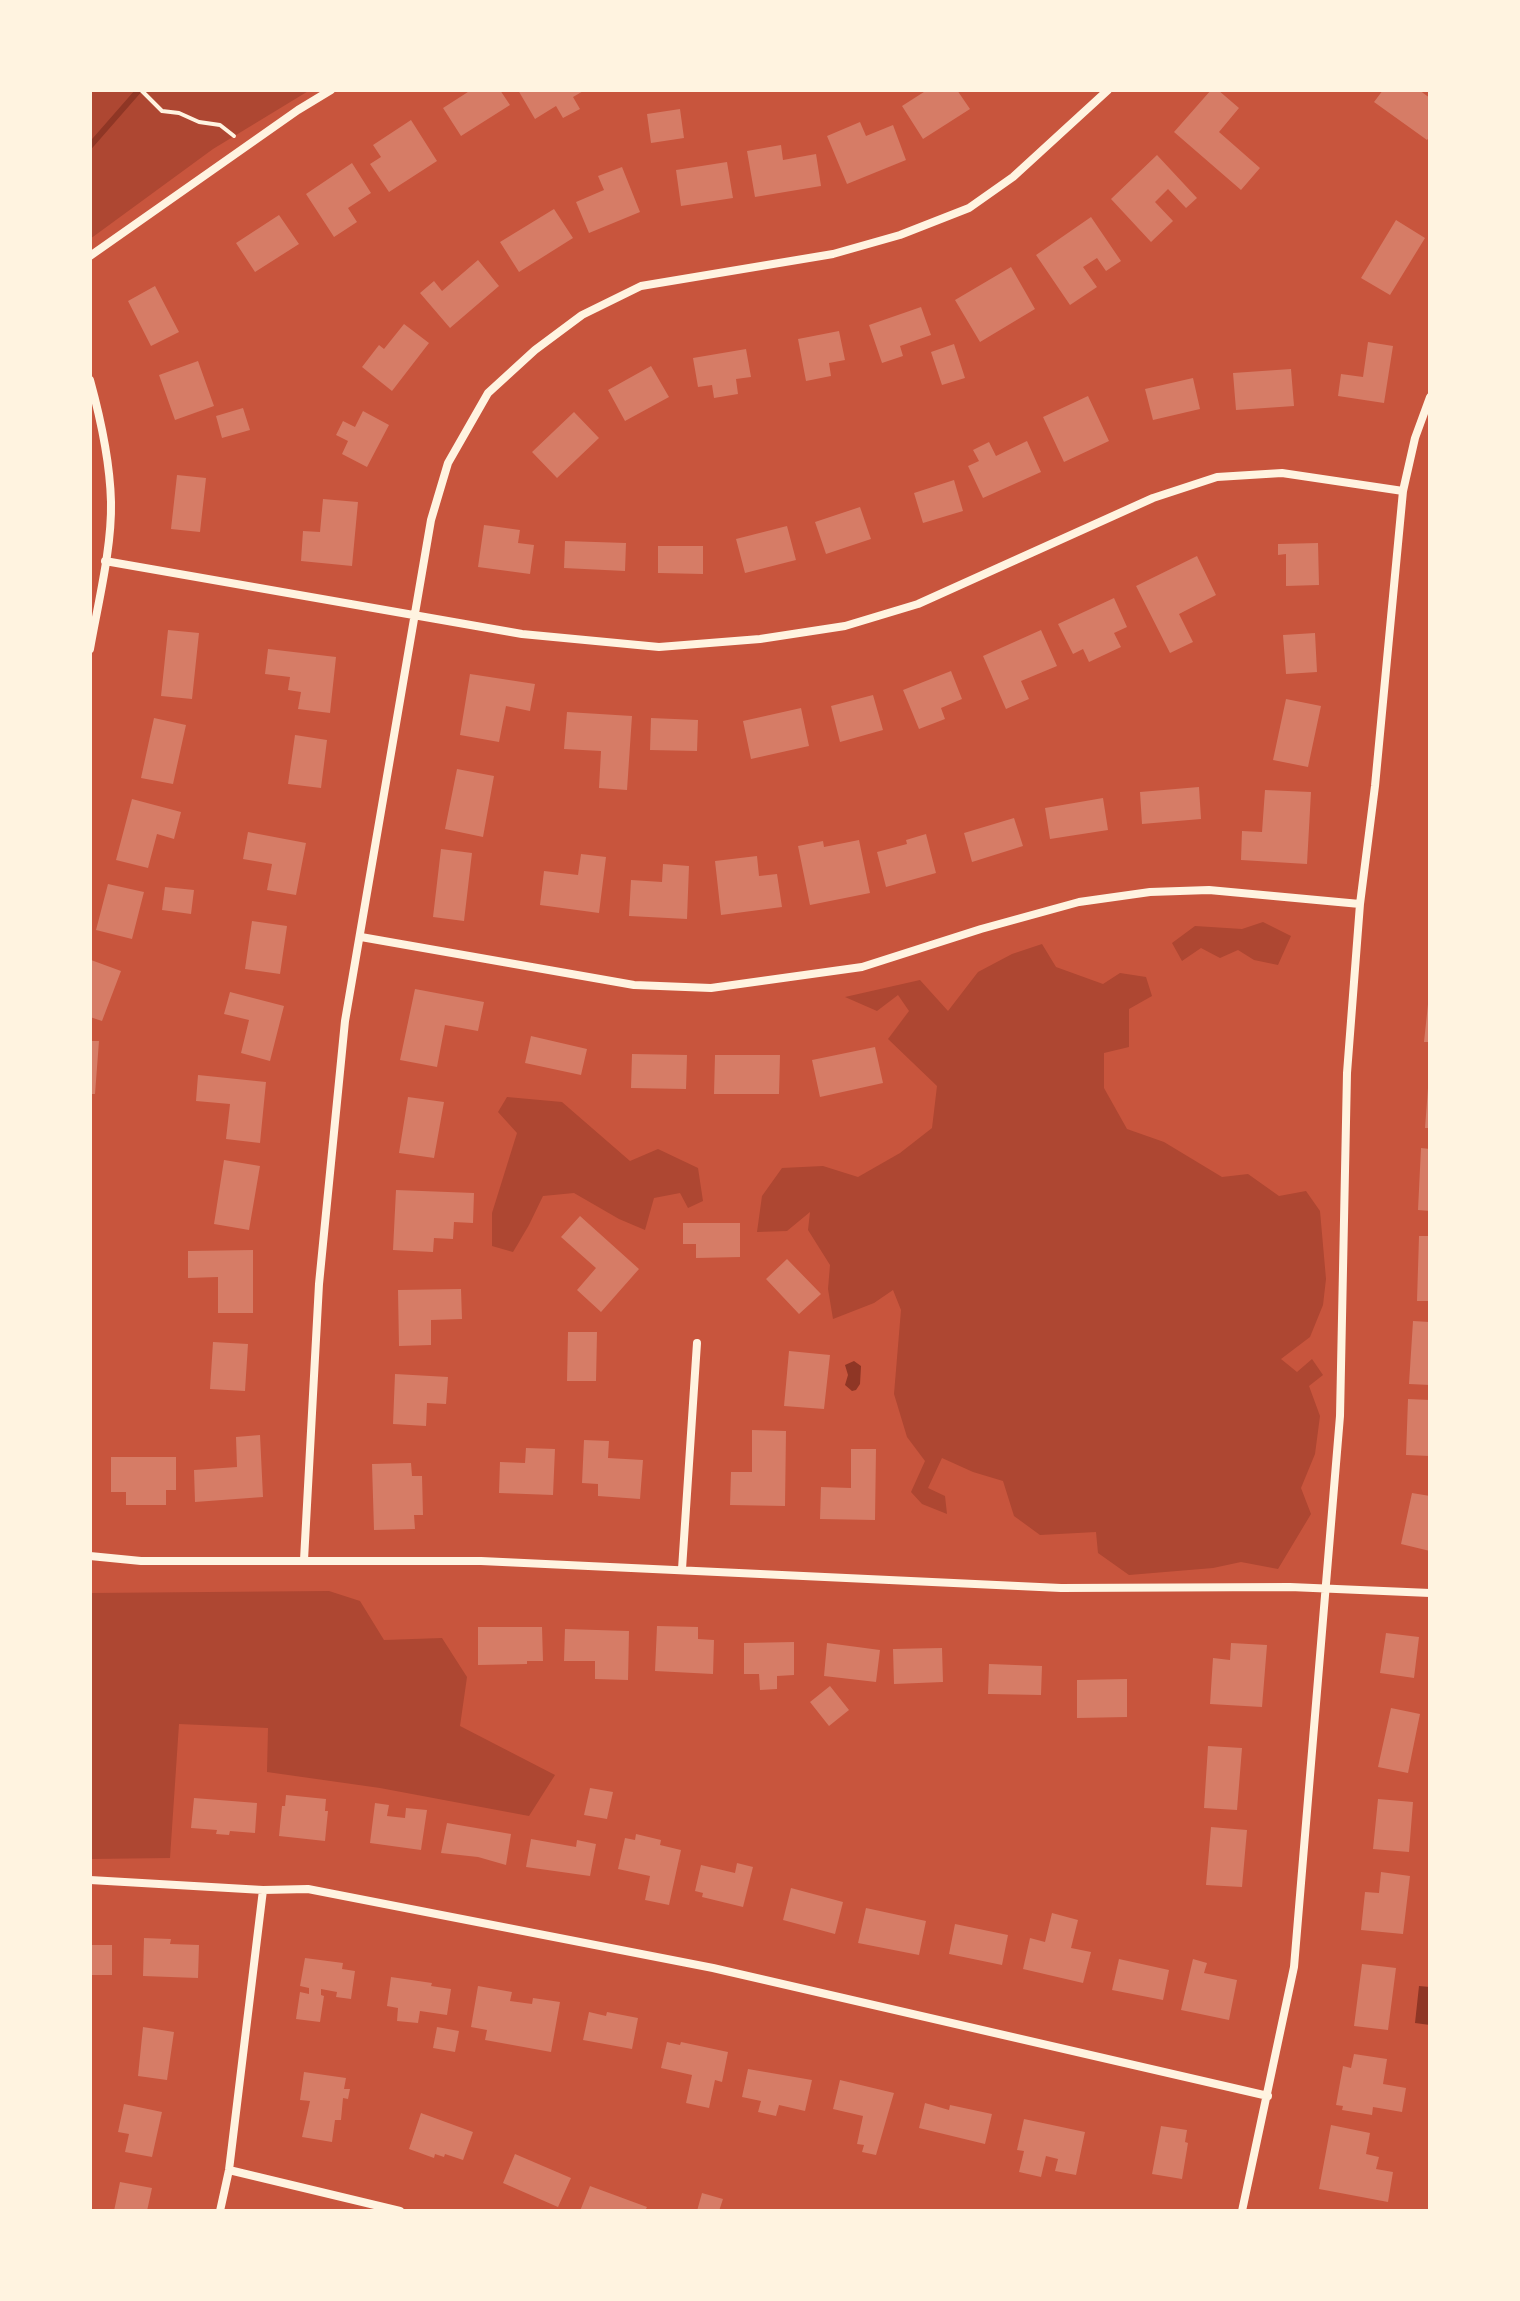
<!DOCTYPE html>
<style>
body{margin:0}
#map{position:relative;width:1520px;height:2301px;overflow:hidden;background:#c8553d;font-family:Cabin,sans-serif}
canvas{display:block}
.frame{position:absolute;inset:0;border:92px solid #fff3e0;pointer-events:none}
</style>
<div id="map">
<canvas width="1520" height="2301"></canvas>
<div class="frame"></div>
</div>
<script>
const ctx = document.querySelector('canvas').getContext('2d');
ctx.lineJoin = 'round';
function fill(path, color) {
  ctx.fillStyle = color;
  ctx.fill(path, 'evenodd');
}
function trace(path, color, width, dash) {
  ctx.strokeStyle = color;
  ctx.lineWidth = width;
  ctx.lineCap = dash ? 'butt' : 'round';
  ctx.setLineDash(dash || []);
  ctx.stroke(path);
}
fill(new Path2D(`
 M90 90H310L213 149 90 239Z
 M1263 922 1291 936 1278 965 1254 960 1238 950 1220 958 1201 948 1182 961 1172 943 1195 926 1242 929Z
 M1042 944 1056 967 1103 984 1120 973 1146 977 1152 996 1129 1009V1047L1104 1053V1088L1127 1129 1164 1142 1222 1177 1248 1174 1279 1196 1306 1191 1320 1211 1326 1279 1323 1305 1310 1337 1281 1359 1297 1372 1312 1359 1323 1375 1309 1386 1320 1416 1315 1454 1301 1488 1311 1514 1278 1569 1241 1562 1213 1568 1129 1575 1098 1553 1096 1532 1040 1535 1014 1516 1003 1481 973 1472 942 1458 928 1488 945 1496 947 1514 922 1504 911 1492 925 1461 907 1437 894 1394 901 1310 893 1290 874 1303 833 1319 828 1289 830 1265 808 1230 810 1212 787 1231 757 1232 762 1196 782 1168 823 1166 858 1177 900 1153 932 1128 937 1086 888 1039 909 1011 898 995 877 1011 845 997 920 980 948 1011 978 972 1012 954Z
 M507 1097 562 1102 630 1161 658 1149 698 1168 703 1201 688 1208 680 1193 654 1198 645 1230 619 1219 574 1193 543 1196 529 1225 513 1252 492 1246V1213L517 1133 498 1112Z
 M329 1591 360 1601 384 1640 442 1638 467 1677 460 1726 555 1775 529 1816 380 1788 267 1772 268 1728 179 1724 170 1858 90 1859V1593Z`), '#ae4732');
fill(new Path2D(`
 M854 1361 861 1366 860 1384 856 1390 852 1391 845 1385 848 1375 845 1365Z
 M1419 1986 1430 1987V2025L1415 2023Z`), '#8f3625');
trace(new Path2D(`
 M90 146 139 90`), '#8f3625', 6);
fill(new Path2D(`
 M471 90H500L510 105 461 136 443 108Z
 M518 90H585L573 97 580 109 563 118 556 106 535 119Z
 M927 90H957L970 109 923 139 902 106Z
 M1211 90H1218L1239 108 1219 132 1260 168 1241 190 1174 132Z
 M1383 90H1419L1430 98V136L1427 140 1374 102Z
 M680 109 684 138 651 143 647 114Z
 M411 120 437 161 389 192 370 164 381 157 373 145Z
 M860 122 866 136 893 125 906 160 847 184 827 136Z
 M781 145 783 160 816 154 821 186 755 197 747 151Z
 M1157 155 1197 198 1186 208 1168 189 1155 202 1173 221 1151 242 1111 199Z
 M727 162 733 198 681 206 676 170Z
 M352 163 371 193 348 208 357 222 334 237 306 194Z
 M622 167 640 212 589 233 576 202 604 190 598 176Z
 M554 209 573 238 519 272 500 242Z
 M279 215 299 244 255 272 236 243Z
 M1091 217 1121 261 1106 271 1097 258 1083 267 1097 287 1070 305 1036 255Z
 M1396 220 1425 238 1390 295 1361 278Z
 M478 260 499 286 450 328 420 293 434 281 442 291Z
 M1011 267 1035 309 980 342 955 300Z
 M155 286 179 332 151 346 128 301Z
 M921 307 931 335 900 346 903 356 882 363 869 325Z
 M404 324 429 343 392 391 362 367 379 345 384 349Z
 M839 331 845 360 829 363 831 376 806 381 798 339Z
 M1368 342 1393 346 1384 403 1338 396 1341 374 1363 377Z
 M954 344 965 378 942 385 931 352Z
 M746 349 751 377 736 379 738 394 714 398 712 385 698 387 693 358Z
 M198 361 214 406 175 420 159 375Z
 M651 366 669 397 625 421 608 390Z
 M1291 369 1294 406 1236 410 1233 373Z
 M1193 378 1200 409 1153 420 1145 389Z
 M1088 396 1109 441 1064 462 1043 417Z
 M243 408 250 430 222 438 216 416Z
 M363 411 389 425 367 467 342 454 348 441 336 435 343 421 355 427Z
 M574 412 599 438 557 478 532 452Z
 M1027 441 1041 472 983 498 968 466 979 461 973 450 989 442 996 456Z
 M177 475 206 478 200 532 171 529Z
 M954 480 963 511 923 523 914 493Z
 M323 499 358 502 352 566 301 561 303 531 320 532Z
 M860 507 871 539 826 554 815 522Z
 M484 525 520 530 518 543 534 545 530 574 478 567Z
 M787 526 796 560 745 573 736 539Z
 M565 541 626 543 625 571 564 568Z
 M1318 543 1319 585 1286 586V554L1278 555V544Z
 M658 546H703V574L658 573Z
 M1197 556 1216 595 1179 614 1193 642 1170 653 1136 586Z
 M1114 598 1127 627 1114 633 1121 647 1089 662 1083 649 1073 654 1058 624Z
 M168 630 199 633 192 699 161 696Z
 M1041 630 1057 666 1021 681 1029 699 1006 709 983 656Z
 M1315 633 1317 672 1286 674 1283 635Z
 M268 649 336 657 330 713 298 709 301 692 288 690 290 677 265 674Z
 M951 671 962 699 941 708 945 719 919 729 903 690Z
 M470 674 535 684 530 711 506 706 499 742 460 735Z
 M873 695 883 730 840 742 831 706Z
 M1286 699 1321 706 1308 767 1273 760Z
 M801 708 809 746 751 759 743 721Z
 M567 712 632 716 627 790 599 788 601 751 564 749Z
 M154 718 186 725 173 784 141 778Z
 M651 718 698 720 697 751 650 750Z
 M295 735 327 740 321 788 288 784Z
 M457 769 494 776 483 837 445 829Z
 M1199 787 1201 819 1142 824 1140 792Z
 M1265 790 1311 792 1307 864 1241 860 1242 831 1262 832Z
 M1103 798 1108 830 1050 839 1045 808Z
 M132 799 181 812 174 839 157 834 148 868 116 860Z
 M1014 818 1023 846 972 862 964 833Z
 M248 832 306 843 296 895 267 890 272 864 243 859Z
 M926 834 936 873 886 887 877 852 907 844 906 840Z
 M859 840 870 893 810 905 798 846 823 841 824 847Z
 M441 849 472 853 464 921 433 917Z
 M581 854 606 857 599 913 540 905 544 871 578 875Z
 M757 856 759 876 777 874 782 907 721 915 715 861Z
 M663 864 689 866 687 919 629 916 631 880 662 882Z
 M108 884 144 892 132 939 96 930Z
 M165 887 194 890 191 914 162 910Z
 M252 921 287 926 280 974 245 969Z
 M91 960 121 971 102 1021 90 1017Z
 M415 989 484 1002 478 1031 445 1025 437 1067 400 1060Z
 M230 992 284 1006 270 1061 241 1053 249 1020 224 1014Z
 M1428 1004H1430V1042H1424Z
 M531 1036 587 1049 581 1075 525 1063Z
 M90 1041H99L95 1094H90Z
 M875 1047 883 1083 820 1097 812 1060Z
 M632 1054 687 1055 686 1089 631 1088Z
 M715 1055H780L779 1094H714Z
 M198 1075 266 1082 260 1143 226 1139 230 1104 196 1101Z
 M1428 1088H1430V1128H1425Z
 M408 1097 444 1102 434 1158 399 1153Z
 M1421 1148 1430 1149V1211L1418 1210Z
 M224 1160 260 1166 249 1230 214 1224Z
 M396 1190 474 1193 473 1223 454 1222 453 1239 434 1238 433 1252 393 1250Z
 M580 1216 639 1269 601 1312 577 1290 596 1268 561 1237Z
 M683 1223H740V1257L696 1258V1244H683Z
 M1419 1236H1430V1301H1417Z
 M253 1250V1313H218V1277L188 1278V1251Z
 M787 1259 821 1294 799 1314 766 1279Z
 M461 1289 462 1319 431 1320V1345L399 1346 398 1290Z
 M1413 1321 1430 1322V1385L1409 1384Z
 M568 1332H597L596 1381H567Z
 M213 1342 248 1344 245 1391 210 1389Z
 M789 1351 830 1355 824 1409 784 1406Z
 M395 1374 448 1377 446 1404 427 1403 426 1426 393 1424Z
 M1408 1399 1430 1400V1456L1406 1455Z
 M752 1430 786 1431 785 1506 730 1505 731 1472H752Z
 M260 1435 263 1497 195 1502 194 1470 237 1467 236 1437Z
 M584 1440 609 1441 608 1458 643 1460 640 1499 598 1496V1484L582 1483Z
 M526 1448 555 1449 553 1495 499 1493 500 1462 525 1463Z
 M851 1449H876L875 1520 820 1519 821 1487 851 1488Z
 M111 1457H176V1490H166V1505H126V1492H111Z
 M411 1463 412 1476H422L423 1515H414L415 1529 374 1530 372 1464Z
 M1412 1493 1430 1496V1551L1401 1544Z
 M657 1626 698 1627V1639L714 1640 713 1674 655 1671Z
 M478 1627H542L543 1661H527V1664L478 1665Z
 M565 1629 629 1631 628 1680 595 1679V1661H564Z
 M1386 1633 1419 1637 1414 1678 1380 1673Z
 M794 1642V1675L777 1676V1689L760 1690 759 1674H744V1643Z
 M827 1643 880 1650 876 1682 824 1676Z
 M1231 1643 1267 1645 1262 1707 1210 1704 1213 1658 1230 1660Z
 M942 1648 943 1682 894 1684 893 1649Z
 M989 1664 1042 1666 1041 1695 988 1694Z
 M1127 1679V1717L1077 1718V1680Z
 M830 1686 849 1710 829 1726 810 1702Z
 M1391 1708 1420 1714 1408 1773 1378 1767Z
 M1208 1746 1242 1748 1237 1810 1204 1808Z
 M590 1788 613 1792 607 1819 584 1815Z
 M286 1795 326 1799 325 1811H328L325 1841 279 1836 282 1806H285Z
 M194 1798 257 1803 255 1833 230 1831 229 1835 216 1834 217 1830 191 1828Z
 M1378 1799 1413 1802 1409 1852 1373 1849Z
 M375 1803 389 1805 387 1816 405 1818 406 1808 427 1810 421 1850 370 1843Z
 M447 1823 511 1834 506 1865 478 1857 441 1853Z
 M1211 1827 1247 1830 1242 1887 1206 1885Z
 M636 1834 661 1840 660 1845 681 1850 669 1905 645 1900 650 1876 618 1869 625 1838 635 1840Z
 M531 1839 576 1847 577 1840 596 1844 590 1876 526 1867Z
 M737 1863 753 1867 743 1907 702 1897 703 1893 695 1891 701 1865 735 1873Z
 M1381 1872 1410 1876 1403 1934 1361 1930 1365 1892 1379 1893Z
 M791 1888 843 1902 835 1934 783 1920Z
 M866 1908 926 1921 919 1955 858 1943Z
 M1052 1913 1078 1920 1071 1948 1091 1952 1083 1983 1023 1969 1030 1938 1045 1942Z
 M955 1924 1008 1935 1002 1965 949 1954Z
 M144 1938 171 1939 170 1944 199 1945 198 1978 143 1976Z
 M90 1945H112V1975H90Z
 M305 1958 343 1963 342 1969 355 1971 351 1999 336 1997 337 1992 321 1989V1995L324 1996 320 2022 296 2019 300 1992 309 1994V1988L300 1986Z
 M1119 1959 1169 1970 1163 2000 1112 1990Z
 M1193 1959 1207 1963 1204 1973 1237 1980 1229 2020 1181 2010Z
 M1362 1964 1396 1968 1388 2030 1354 2026Z
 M391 1977 432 1983 431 1986 451 1989 447 2015 420 2011 418 2023 397 2021 398 2008 387 2006Z
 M478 1986 512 1992 510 2001 532 2004 533 1998 560 2002 551 2052 485 2040 487 2030 471 2027Z
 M589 2012 606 2016 607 2012 638 2018 632 2049 583 2040Z
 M143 2027 174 2032 167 2080 138 2076Z
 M437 2027 459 2031 455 2052 433 2048Z
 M667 2042 680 2045 681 2042 728 2052 722 2082 715 2080 709 2108 686 2103 692 2075 661 2068Z
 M1354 2054 1387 2059 1383 2084 1406 2088 1402 2112 1373 2107 1372 2115 1342 2110 1343 2106 1336 2105 1343 2066 1351 2068Z
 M748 2069 812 2080 805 2111 779 2105 776 2116 758 2112 761 2101 742 2097Z
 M304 2072 346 2078 344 2089H350L348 2099 343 2098 341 2120H335L332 2142 302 2137 310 2101 300 2100Z
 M840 2080 894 2093 876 2155 862 2152 864 2145 857 2144 863 2116 833 2109Z
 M925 2103 949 2110 950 2105 992 2114 985 2144 919 2128Z
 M124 2104 162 2112 152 2157 125 2152 129 2134 118 2132Z
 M421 2113 473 2132 463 2160 445 2154 444 2157 435 2154 434 2158 409 2149Z
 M1024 2119 1085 2132 1076 2175 1055 2171 1058 2159 1046 2156 1041 2177 1019 2172 1024 2151 1017 2150Z
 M1331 2125 1370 2133 1366 2154 1379 2157 1376 2169 1393 2172 1388 2202 1319 2189Z
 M1161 2126 1187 2130 1185 2142 1188 2143 1182 2179 1152 2174Z
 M515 2154 571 2178 558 2207 503 2183Z
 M120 2182 152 2188 147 2211H114Z
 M590 2186 647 2207 645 2211H580Z
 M702 2193 723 2199 719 2211H697Z`), '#d67c66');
trace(new Path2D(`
 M141 90 162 111 179 113 199 122 220 125 234 136`), '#fff3e0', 4);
trace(new Path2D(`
 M90 256 298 110 331 90
 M90 380C101 420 110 460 111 502 112 548 98 603 90 649
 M105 561 522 634 659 647 760 639 845 626 918 604 1153 498 1217 477 1282 473 1403 491
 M361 937 634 985 711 988 862 967 981 929 1079 902 1150 892 1209 890 1360 904
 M90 1556 141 1561H481L1061 1588 1290 1587 1430 1593
 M304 1560 319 1284 345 1021 431 520 448 463 488 393 535 350 582 315 641 286 833 254 900 235 969 208 1013 177 1108 90
 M682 1569 697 1343
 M90 1880 263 1890 308 1889 713 1968 1268 2096
 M229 2170 400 2211
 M220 2211 229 2170 263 1890
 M1242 2211 1294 1967 1340 1416 1347 1073 1360 904 1375 786 1403 491 1415 438 1430 397`), '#fff3e0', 8);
</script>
